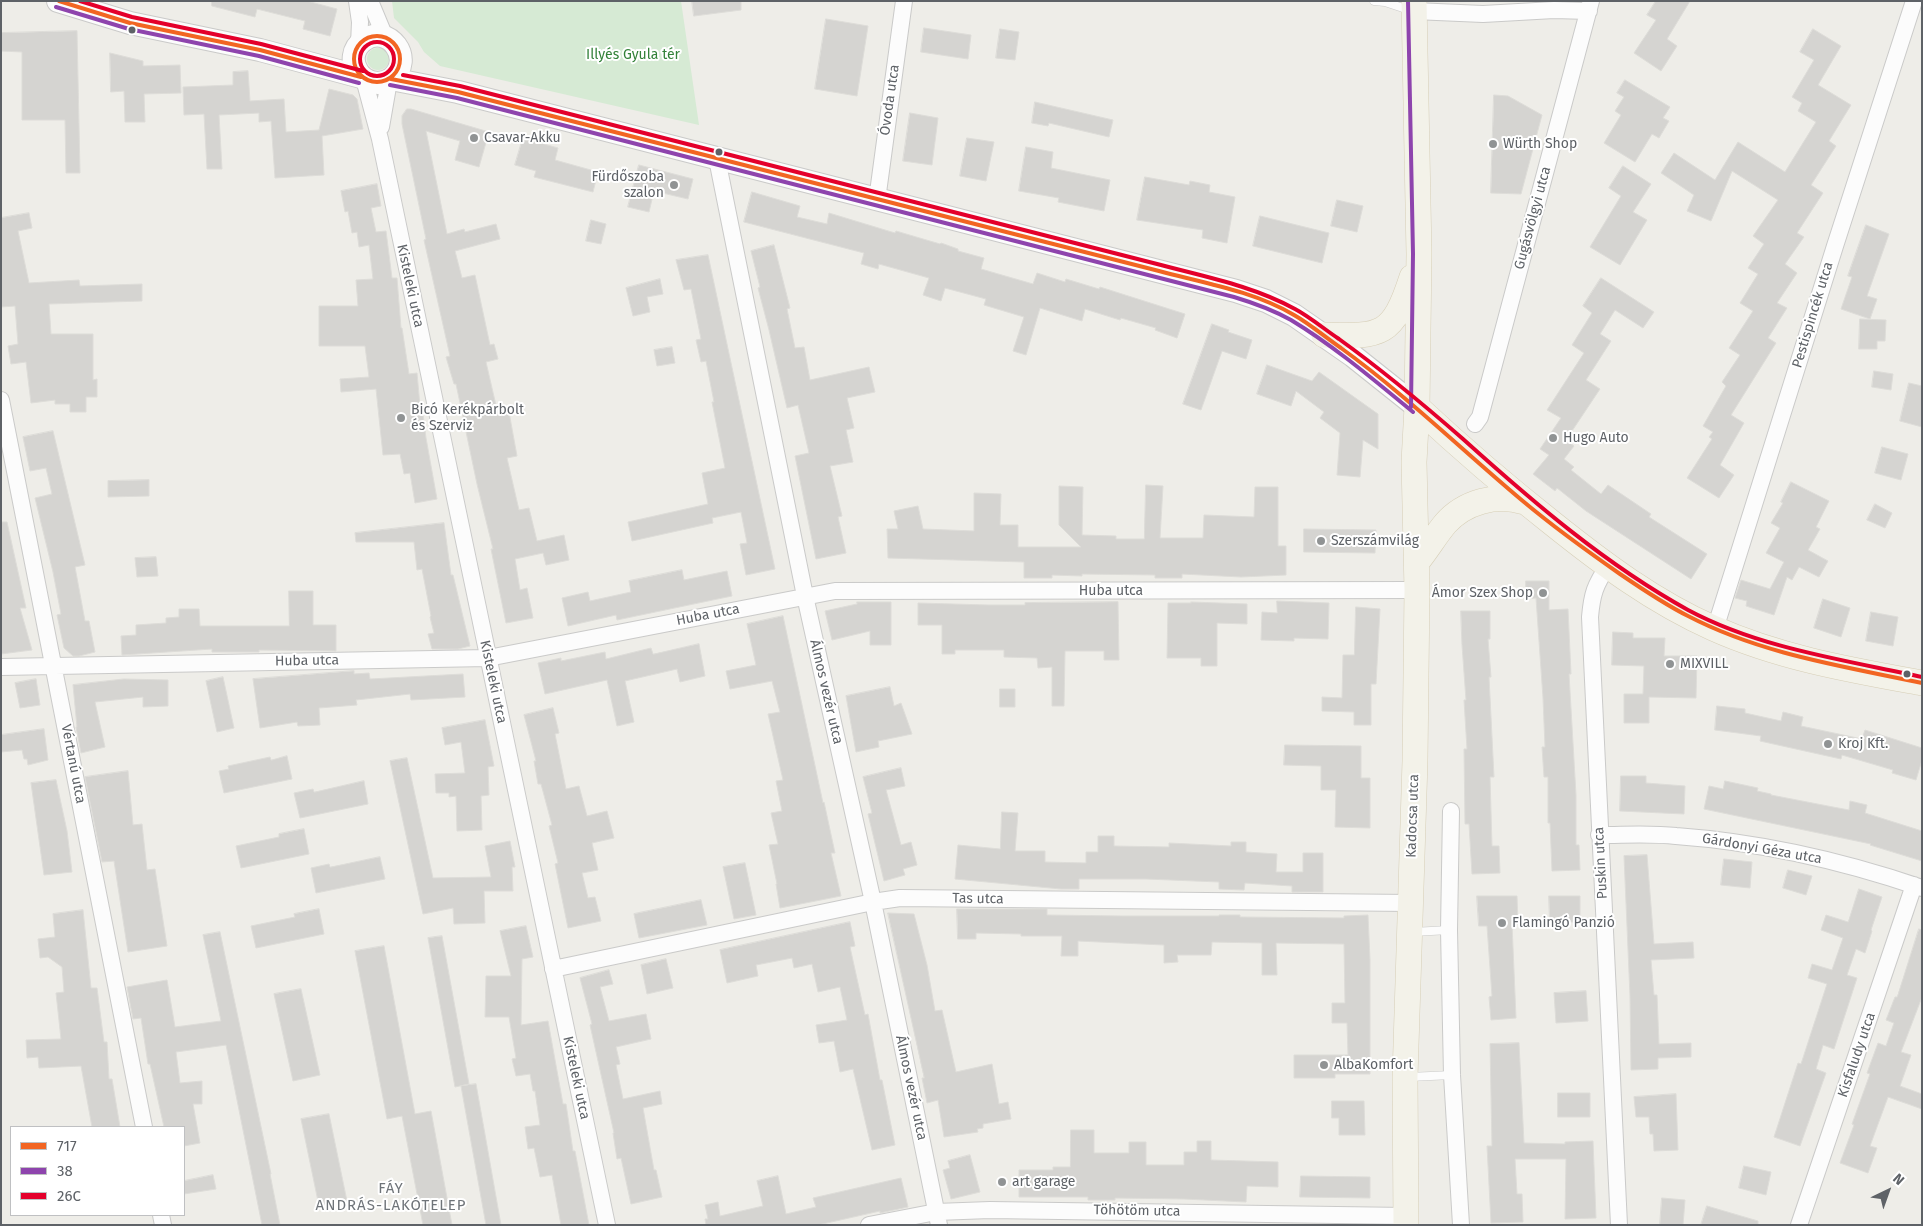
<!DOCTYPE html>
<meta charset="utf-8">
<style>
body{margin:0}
#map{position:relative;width:1923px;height:1226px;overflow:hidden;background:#eeede8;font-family:"Fira Sans",sans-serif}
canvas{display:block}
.frame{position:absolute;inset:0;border:2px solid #5e6267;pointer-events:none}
.legend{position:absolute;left:10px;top:1126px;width:175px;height:90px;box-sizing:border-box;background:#fff;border:1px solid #bfc0c2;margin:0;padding:6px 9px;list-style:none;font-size:15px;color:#5e6267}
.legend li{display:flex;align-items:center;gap:10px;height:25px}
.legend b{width:25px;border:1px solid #bfc0c2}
.north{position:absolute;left:1863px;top:1166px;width:50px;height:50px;-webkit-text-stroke:4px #fff;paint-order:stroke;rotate:42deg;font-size:14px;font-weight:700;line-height:20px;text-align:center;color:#5e6267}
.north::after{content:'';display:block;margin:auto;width:18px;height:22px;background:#5e6267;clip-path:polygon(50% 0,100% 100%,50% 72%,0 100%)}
</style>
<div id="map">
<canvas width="1923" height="1226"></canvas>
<div class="frame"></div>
<ul class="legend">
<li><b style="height:6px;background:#f26522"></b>717</li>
<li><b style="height:6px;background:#8e44ad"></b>38</li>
<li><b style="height:6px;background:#e4002b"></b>26C</li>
</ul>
<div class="north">N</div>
</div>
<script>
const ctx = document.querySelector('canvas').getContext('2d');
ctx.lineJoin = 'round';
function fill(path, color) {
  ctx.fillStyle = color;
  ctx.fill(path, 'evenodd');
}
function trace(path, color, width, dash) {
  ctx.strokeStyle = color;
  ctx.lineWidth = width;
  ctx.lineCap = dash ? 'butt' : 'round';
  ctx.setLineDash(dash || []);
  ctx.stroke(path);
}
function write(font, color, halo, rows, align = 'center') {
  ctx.font = font + ' "Fira Sans",sans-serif';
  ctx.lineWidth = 4;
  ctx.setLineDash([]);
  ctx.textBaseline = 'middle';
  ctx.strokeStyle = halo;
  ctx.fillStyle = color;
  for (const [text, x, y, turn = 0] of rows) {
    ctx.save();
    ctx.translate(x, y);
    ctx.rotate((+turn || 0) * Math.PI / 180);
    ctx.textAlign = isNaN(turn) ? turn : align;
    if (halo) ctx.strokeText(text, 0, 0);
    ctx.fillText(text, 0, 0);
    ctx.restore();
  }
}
fill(new Path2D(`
 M392 1H681L699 125 440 66 424 52 418 42 394 18Z
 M367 59a11 11 0 1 1 22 0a11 11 0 1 1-22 0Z`), '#d6ead4');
const building = new Path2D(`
 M212 1H307L337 9 330 36 303 29 305 21 257 9 255 17 212 6Z
 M692 1H741V10L694 16Z
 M1656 1H1690L1667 39 1677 46 1661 71 1634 53 1656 20 1647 15Z
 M826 19 868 26 857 96 815 89Z
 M924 28 971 35 968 59 921 52Z
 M1000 29 1019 32 1015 60 996 58Z
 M1813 29 1841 46 1818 85 1851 105 1829 141 1836 146 1811 185 1823 193 1797 233 1804 237 1785 264 1797 273 1777 303 1787 308 1768 338 1776 343 1731 415 1744 423 1720 465 1734 475 1719 498 1687 478 1712 439 1709 437 1713 432 1703 426 1726 386 1722 382 1740 355 1729 348 1753 311 1740 303 1758 274 1748 268 1764 244 1753 236 1778 200 1732 171 1711 221 1687 211 1694 195 1661 173 1674 153 1715 180 1738 142 1785 172 1816 122 1798 111 1802 103 1792 97 1814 60 1800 52Z
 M77 31 80 173H66L65 120H22V52L1 51V33Z
 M110 53 143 61V66L180 65 181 93 144 94 145 122H125L124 91 111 92Z
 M248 71 250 101 284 99 286 132 319 130 329 89 353 95 357 99 363 129 322 136 324 175 275 178 271 121 259 122V113L219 115 222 169H207L204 114 184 115 183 87 233 85V72Z
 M1625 80 1670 107 1663 118 1669 121 1659 138 1652 134 1635 162 1604 143 1621 115 1615 111 1624 97 1617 93Z
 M1494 95 1508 96 1542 115 1521 194 1491 193Z
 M1035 102 1113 120 1109 137 1049 123 1048 126 1032 123Z
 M407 109H411L489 132 479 167 455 160 460 141 426 131 447 234 464 229 465 232 496 224 500 239 455 251 462 278 475 275 490 345 494 344 498 359 486 362 498 414 509 412 517 456 507 458 519 510 529 508 537 541 564 535 569 560 546 565 543 553 515 559 520 590 527 588 533 618 506 623 491 549H493L477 484 456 384H454L446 357 450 356 424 240 426 239 402 124V116Z
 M910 113 938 118 932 165 903 161Z
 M523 138 558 148 555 160 598 172 593 192 534 177 536 171 515 165Z
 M967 138 994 142 986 181 960 176Z
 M1026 147 1053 152 1051 168 1110 180 1104 211 1058 202 1059 198 1019 191Z
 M639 165 693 179 688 199 654 191 649 212 628 207Z
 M1623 166 1651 184 1633 212 1647 220 1620 265 1590 247 1621 196 1609 188Z
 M1145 177 1189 185 1190 181 1210 185 1209 192 1235 197 1227 243 1202 238 1203 230 1137 220Z
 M377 184 381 206 371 208 376 232 386 231 392 278H397L401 328H402L409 374 417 373 420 406H422L426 438 437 499 415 503 410 473 404 474 400 454 383 455 376 389 341 392 340 379 369 377 365 346H319V306H358L356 280 373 279 369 245 359 247 357 232 352 233 348 211 345 212 341 191Z
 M752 192 800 206 797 217 827 224 829 213 895 233 896 231 940 244 941 243 958 249V251L984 258 981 269 1033 284 1037 273 1065 282 1066 279 1099 289 1100 287 1185 314 1177 338 1155 330 1156 328 1121 318 1120 320 1085 309 1082 321 1040 308 1026 355 1013 351 1024 317 984 305 986 299 945 288 941 301 923 295 929 278 879 264 878 269 861 264 864 253 744 222Z
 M1337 200 1363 206 1357 232 1331 226Z
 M29 213 32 228 18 231 29 283 79 280 80 286 142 284V301L49 304 51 334H93V380L97 379V397H86V412H70V404H55V400L31 403 26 362 11 364 8 346 18 344 15 306 1 307V218Z
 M1260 216 1329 233 1322 263 1253 246Z
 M591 220 606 224 601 244 586 241Z
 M1866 225 1889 234 1867 296 1877 299 1870 319 1841 309 1852 277 1848 276Z
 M774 245 790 308 787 309 795 348 804 347 810 380 869 367 875 392 847 398 854 428 846 430 853 462 830 466 842 516 838 517 846 553 816 559 795 456 809 453 798 405 787 408 769 330 758 288 760 287 751 251Z
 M708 255 775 569 746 575 740 544 747 543 741 512 712 518 713 523 632 541 628 522 708 504 702 473 725 468 712 402H714L706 361 701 362 696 340 701 339 691 289 684 290 676 260Z
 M1601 278 1654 312 1643 328 1615 310 1600 334 1611 341 1586 380 1600 389 1566 440 1574 446 1564 459 1574 467 1571 470 1601 494 1608 485 1651 514 1649 517 1707 554 1691 579 1586 511 1557 488 1555 491 1533 474 1549 455 1540 449 1561 418 1547 410 1584 353 1572 345 1592 313 1583 306Z
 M660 279 663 294 647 297 650 312 633 316 626 288Z
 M1860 319 1886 320 1885 341H1877V349H1859Z
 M1212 324 1229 330 1228 332 1252 340 1246 359 1222 351 1201 410 1183 404Z
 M672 347 675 363 657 366 654 350Z
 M1267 365 1312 381 1319 372 1378 414V449L1363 440 1360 477 1337 475 1340 433 1320 418 1324 412 1296 391 1291 406 1257 394Z
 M1874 371 1893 374 1891 390 1872 387Z
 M1909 383 1922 386V427L1900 421Z
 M53 431 85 565 75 567 85 621H89L95 652 79 656H73L64 648 57 615 61 614 53 572 35 498 52 494 46 468 30 471 23 437Z
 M1882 447 1908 454 1901 480 1875 473Z
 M149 480V496L108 497V481Z
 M1791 482 1829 501 1816 527 1820 529 1808 550 1828 561 1819 577 1799 567 1792 580 1787 577 1774 615 1746 606 1747 601 1735 598 1741 580 1770 589 1784 562 1766 553 1780 528 1771 523 1783 503 1781 502Z
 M1146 485 1163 486 1160 538H1203L1204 515 1254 517 1255 487H1278V546H1286V575L1241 577 1182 574V578H1155V575L1082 574V576L1052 575V578H1024V562L888 558 887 529H898L894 511 918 506 923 529 974 531V493L1001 494 1000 525H1018V547H1081L1059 525V486L1083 487 1082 535 1116 536V539H1144Z
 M1875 504 1892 513 1885 528 1867 520Z
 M1 522H7L26 608H20L32 650 1 654Z
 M444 523 451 575H453L470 646 458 649H432L428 634 434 633 430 617 431 616 422 569 417 570 414 542H356L355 533Z
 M1304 529 1376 530 1375 553 1304 552Z
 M156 557 158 576 137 577 135 558Z
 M682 570 684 580 727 571 732 596 617 620 616 615 568 626 562 598 588 592 590 601 631 592 629 581Z
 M1526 581H1549V610L1568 609 1571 674H1569L1576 795V845H1579L1580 870 1552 871 1550 823H1548V777H1544L1542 747H1545L1543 698 1536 598 1526 599Z
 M289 591H313V625H336V651L259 650V652H212V649L122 655 121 636 136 635V625L166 623V618L179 617V609H199L200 626H289Z
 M1823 599 1850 608 1841 637 1814 628Z
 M1277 601 1329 603 1328 639 1294 638V641L1261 640 1262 612 1277 613Z
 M857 602H891V645H870V631L832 640 825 611 857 604Z
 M1118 602 1119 660H1104V651H1065L1064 706H1052V667L1038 668 1037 658 1004 657V650H955V654H942V625H918V603L988 605H1025V603Z
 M1191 602 1247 604V624L1217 623V666H1201V658H1167L1168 603H1191Z
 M1356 607 1380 609 1376 684H1371V725H1354V712L1322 711V697L1342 698 1343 655H1354Z
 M1461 611H1490V639H1488L1491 677H1489L1494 777H1490L1492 846H1499L1500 873 1472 874 1469 824H1465L1464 749H1467L1464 700H1466L1462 645Z
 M1871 612 1898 617 1893 646 1866 641Z
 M783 616 823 803 824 802 835 853H831L841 896 780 908 776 884H777L769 845 778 844 771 813 782 811 776 781 783 780 768 714 780 712 772 681 730 689 726 671 756 665 747 624Z
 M1613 632 1633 633V638H1665L1664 656H1697L1696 698 1649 697V723H1624V694H1643L1644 666 1612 665Z
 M699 644 705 676 680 682 677 669 625 681 634 722 617 726 607 680 545 694 538 663 561 658V661L605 652 606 659 651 648 653 654Z
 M354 671V674L369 673 370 679 463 674 465 697 411 700 410 694 356 700 357 705 319 708 320 725 298 726 297 722 260 728 253 679Z
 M223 677 234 728 217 732 206 681Z
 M36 679 40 705 20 708 15 683Z
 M124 679 168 680V706L143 707V697L95 702 105 747 81 753 76 727H77L73 685Z
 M890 687 894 706 901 703 912 734 878 741 879 747 856 752 846 696Z
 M1000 689H1015V707H1000Z
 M1717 706 1745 709V713L1781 721 1783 712 1803 717 1801 726 1862 739 1865 730 1922 748V760L1916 780 1892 773 1893 770 1842 755 1841 759 1760 741 1761 736 1715 730Z
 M553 708 559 733 555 734 566 789 579 786 587 816 607 811 614 838 592 843 598 870 582 873 588 898 595 897 601 921 568 928 555 864 558 863 549 826 552 825 541 784H538L534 761H536L524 715Z
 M485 720 494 766 488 767 489 795 481 796 482 830 457 831 456 796 449 797V793H436L435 774 465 773 461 742 445 745 442 728Z
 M44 729 48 760 28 765 27 759H24L22 750 1 752V735Z
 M1285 745 1361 746V778H1370V828L1335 827 1336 790H1321V766L1284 765Z
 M287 756 292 779 224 793 219 771 229 769 228 766 270 757 271 760Z
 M407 758 433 878 491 877 485 846 510 841 515 867H512L513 891H484L485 923 454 924 453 908 423 914 390 761Z
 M901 768 905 786 886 790 901 845 911 842 917 865 903 869 905 875 884 881 868 814 872 813 863 777Z
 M128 771 133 825 142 824 147 870 155 869 167 946 128 952 114 861 102 862 85 777Z
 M1621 776H1646V783L1685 786 1684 814 1620 811Z
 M56 780 67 831 72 872 44 875 31 783Z
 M364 781 368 804 300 818 294 793 313 789 314 792Z
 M1725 781 1758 788 1757 791 1771 794V795L1833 807 1849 810 1850 801 1867 805 1865 813 1922 831V861L1870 845 1871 844 1704 809 1709 786 1723 789Z
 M1002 812 1018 813 1015 851H1045V862L1086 863V852H1098V836H1114V846L1169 847V843L1231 846V842H1246V852L1277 854 1276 872H1303V853H1323V892H1292V886L1245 883 1244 890 1219 889V882L1146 879H1079V889H1061L955 879 958 845 1000 849Z
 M304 829 309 854 241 868 236 846 279 837V834Z
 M1647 855 1654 944 1693 942 1694 958 1651 960 1654 995H1657L1659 1044 1691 1043V1057L1658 1058V1069L1631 1070 1630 996 1624 856Z
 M380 857 385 879 316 893 311 868 329 864 330 867Z
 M1724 859 1752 862 1750 888 1721 885Z
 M745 863 756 915 734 919 723 867Z
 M1788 870 1812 876 1806 895 1783 888Z
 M1859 889 1882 897 1871 930 1872 931 1865 953 1856 949 1847 975 1857 978 1834 1049 1823 1045 1816 1069 1826 1073 1800 1146 1774 1137 1798 1063 1801 1064 1827 984 1808 978 1812 964 1832 970 1843 938 1821 930 1826 915 1848 922Z
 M1477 896H1517L1518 924H1512L1516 1018 1491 1020 1489 997 1492 996 1487 926H1479Z
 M1549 896H1580V922H1550Z
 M701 900 707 925 639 938 634 914Z
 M319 909 324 934 256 948 251 926 295 917 294 914Z
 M957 909H1047V915L1122 916H1219V915H1240V917L1344 918V916L1368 915 1370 960V1074H1335V1078H1294V1055H1348L1347 1023H1332V1003H1345L1344 944 1276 943 1277 975H1262V943L1212 942 1211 955H1177L1178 962 1164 963V945L1078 941V956H1061L1062 936H1021V934L976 933V939H958Z
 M83 910 91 988H97L104 1042H107L109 1079H112L120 1127H92L81 1066 39 1068 38 1057 27 1058 26 1040 61 1039 56 993 64 992 62 967 48 957 40 958 38 939 55 937 53 914Z
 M888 913 914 914 927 965 935 1011 942 1010 956 1072 992 1064 999 1104 1008 1102 1011 1119 983 1124V1128L977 1129 978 1132 944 1137 938 1100 927 1103 922 1078H924Z
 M850 922 855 946 850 947 865 1015 868 1014 880 1080H882L895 1145 872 1150 853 1069 840 1072 834 1041 819 1043 816 1025 847 1020 840 987 818 992 812 964 794 968 792 958 756 965 758 976 727 983 720 950Z
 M526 926 533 957 522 959 521 1025 548 1021 563 1104H566L573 1151H575L589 1225H561L552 1175 540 1177 534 1148 528 1149 525 1127 540 1125 535 1091H533L530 1074 516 1076 512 1059 516 1058 509 1017H485L486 976H511L500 931Z
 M1919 929 1922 930V997L1901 1052 1911 1055 1900 1086 1922 1094V1109L1888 1097 1870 1146 1877 1148 1868 1173 1840 1163 1854 1125 1852 1124 1870 1074 1867 1073 1878 1043 1886 1046 1894 1023 1886 1020 1895 997H1897Z
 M220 932 271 1174H270L280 1225H262L226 1045 176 1052 180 1083 202 1081V1104H193L200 1143 184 1146V1127H164L150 1064H148L141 1018 133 1019 127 987 167 980 175 1027 221 1021 203 935Z
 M442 936 469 1084 455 1087 428 938Z
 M384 946 415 1114 431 1111 452 1225H423L402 1116 387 1119 355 951Z
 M666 959 673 988 647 994 641 965Z
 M609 970 613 984 600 987 609 1021 646 1014 651 1039 616 1047 620 1064 616 1065 623 1099 660 1091 662 1104 643 1108 654 1170H656L662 1197 631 1204 621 1158 617 1159 613 1133H614L590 1025 592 1024 580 978Z
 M301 989 320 1075 293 1081 274 994Z
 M1586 991 1588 1021 1556 1023 1554 993Z
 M1519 1043 1524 1143 1565 1144V1142L1593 1141 1596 1218 1565 1219 1566 1159H1515L1517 1194H1522L1523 1222 1491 1223 1487 1146H1492L1490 1044Z
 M476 1084 486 1140 501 1225H486L461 1086Z
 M1558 1093H1590V1117H1558Z
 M1676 1094 1678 1150 1654 1151 1653 1134H1650L1649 1117H1636L1634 1097Z
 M1332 1101H1364L1365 1135H1339V1118H1332Z
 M329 1114 347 1201 319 1206 301 1119Z
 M1071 1130H1094V1153H1129V1142H1146V1165H1184V1152H1197V1141H1211V1160L1278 1162V1187L1247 1186 1246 1202 1184 1199 1115 1198V1200H1088V1197H1019V1170H1053V1167H1070Z
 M970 1155 980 1192 951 1199 943 1170 950 1168 948 1161Z
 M1744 1166 1771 1172 1766 1195 1739 1188Z
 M213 1175 216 1189 184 1194V1181Z
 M778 1176 786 1214 816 1207 813 1198 901 1178 908 1207 880 1213V1211L818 1225H706L705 1219H708L705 1205 718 1202 720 1216 763 1206 757 1181Z
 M1301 1176 1370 1177V1198L1300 1197Z
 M1662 1198 1685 1200 1683 1225H1660Z
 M1707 1206 1758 1221V1225H1701Z`);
fill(building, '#d5d4d1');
trace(building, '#dddcd8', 1);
const lane = new Path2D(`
 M1374 1 1385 2 1409 10
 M1413 932 1449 930
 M1409 1077 1452 1075`);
const street = new Path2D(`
 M357 1 360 22 359 44
 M370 1 385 37
 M1414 11 1483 14 1554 10 1589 11
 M364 79 380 139 607 1225
 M381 127 389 81
 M717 159 805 596 873 902 939 1225
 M877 200 904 1
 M1 400 144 1127
 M1475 424 1480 417 1591 1
 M1608 566C1595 585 1592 594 1590 617L1619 1225
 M1715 629 1835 246 1914 1
 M1 667 488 658 835 591 1417 590
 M1451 811 1449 930 1452 1075 1461 1225
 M1599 835C1625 835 1650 833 1676 836 1759 842 1843 861 1922 888
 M553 969 873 902 900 898 1411 903
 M161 1215 163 1225
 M869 1225 936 1212 990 1210 1406 1216
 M1799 1225 1914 885`);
const secondary = new Path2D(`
 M58 1 130 23 260 50 361 77
 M391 79C416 59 388 23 364 40 339 58 364 95 391 79L458 92 1236 291 1266 301 1294 315 1353 356 1417 407`);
const primary = new Path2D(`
 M1324 335C1382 337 1393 336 1412 277
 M1417 407C1461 448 1505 486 1552 523 1602 563 1654 602 1713 628 1780 658 1851 670 1922 683
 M1417 562C1427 550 1435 536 1445 524 1464 502 1497 493 1524 502
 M1406 1225 1405 1077 1415 761 1417 590 1414 462 1417 407 1419 254 1414 1`);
trace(lane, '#cacac9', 9);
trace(street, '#cacac9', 18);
trace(secondary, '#cacac9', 24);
trace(primary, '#d6ceb6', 26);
trace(lane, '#fcfcfc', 8);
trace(street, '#fcfcfc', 16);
trace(secondary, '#fcfcfc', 22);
trace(primary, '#f3f2e9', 25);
trace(new Path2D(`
 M59 1 130 23 260 50 361 77
 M354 59a23 23 0 1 1 46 0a23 23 0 1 1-46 0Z
 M391 79 458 92 1159 271C1204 283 1253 291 1294 315 1310 324 1325 337 1341 348 1406 395 1463 451 1524 502 1555 528 1587 551 1620 574 1642 589 1664 604 1688 616 1761 654 1842 666 1922 683`), '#f26522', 4);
trace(new Path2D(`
 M1408 1 1413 254 1411 407
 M56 7 129 29 259 56 359 83
 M390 85 457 98 1234 297C1254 303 1273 310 1291 320 1334 346 1374 380 1413 412`), '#8e44ad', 4);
trace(new Path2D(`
 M80 1 132 17 261 44 363 71
 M360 59a17 17 0 1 1 34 0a17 17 0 1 1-34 0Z
 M403 75 460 86 1161 265C1206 277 1253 286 1295 309 1310 317 1324 329 1339 339 1382 370 1423 404 1463 439 1533 502 1605 564 1688 610 1759 648 1844 660 1922 677`), '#e4002b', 4);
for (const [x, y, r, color] of [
 [132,30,4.5,"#5e6267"],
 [474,138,5,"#909394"],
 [1493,144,5,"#909394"],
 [719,152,4.5,"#5e6267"],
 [674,185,5,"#909394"],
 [401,418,5,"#909394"],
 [1553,438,5,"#909394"],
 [1321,541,5,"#909394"],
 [1543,593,5,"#909394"],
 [1670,664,5,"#909394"],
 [1907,674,4.5,"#5e6267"],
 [1828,744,5,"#909394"],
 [1502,923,5,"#909394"],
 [1324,1065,5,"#909394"],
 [1002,1182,5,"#909394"]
]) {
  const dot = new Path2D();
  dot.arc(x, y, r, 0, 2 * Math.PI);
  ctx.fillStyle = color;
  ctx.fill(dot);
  trace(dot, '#fff', 2);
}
write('14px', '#328138', '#fff', [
 ["Illyés Gyula tér",633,55]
]);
write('14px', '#5e6267', '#fff', [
 ["Óvoda utca",890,100,-82],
 ["Gugásvölgyi utca",1533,218,-75],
 ["Kisteleki utca",410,286,78],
 ["Pestispincék utca",1813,315,-73],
 ["Huba utca",1111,591],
 ["Huba utca",708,615,-11],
 ["Huba utca",307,661,-1],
 ["Kisteleki utca",493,682,78],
 ["Álmos vezér utca",826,692,77],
 ["Vértanú utca",73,764,79],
 ["Kadocsa utca",1413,816,-88],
 ["Gárdonyi Géza utca",1762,849,10],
 ["Puskin utca",1601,863,-93],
 ["Tas utca",978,899,1],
 ["Kisfaludy utca",1857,1055,-71],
 ["Kisteleki utca",576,1078,78],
 ["Álmos vezér utca",911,1088,78],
 ["Töhötöm utca",1137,1211,1]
]);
write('14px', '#5e6267', '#fff', [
 ["Csavar-Akku",484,138],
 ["Würth Shop",1503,144],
 ["Fürdőszoba",664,177,"right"],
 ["szalon",664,193,"right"],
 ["Bicó Kerékpárbolt",411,410],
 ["és Szerviz",411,426],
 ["Hugo Auto",1563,438],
 ["Szerszámvilág",1331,541],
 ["Ámor Szex Shop",1533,593,"right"],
 ["MIXVILL",1680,664],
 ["Kroj Kft.",1838,744],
 ["Flamingó Panzió",1512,923],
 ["AlbaKomfort",1334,1065],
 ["art garage",1012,1182]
], 'left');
ctx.letterSpacing = '1px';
write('15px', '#6f7479', '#fff', [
 ["FÁY",391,1189],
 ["ANDRÁS-LAKÓTELEP",391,1206]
]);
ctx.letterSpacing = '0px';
</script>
